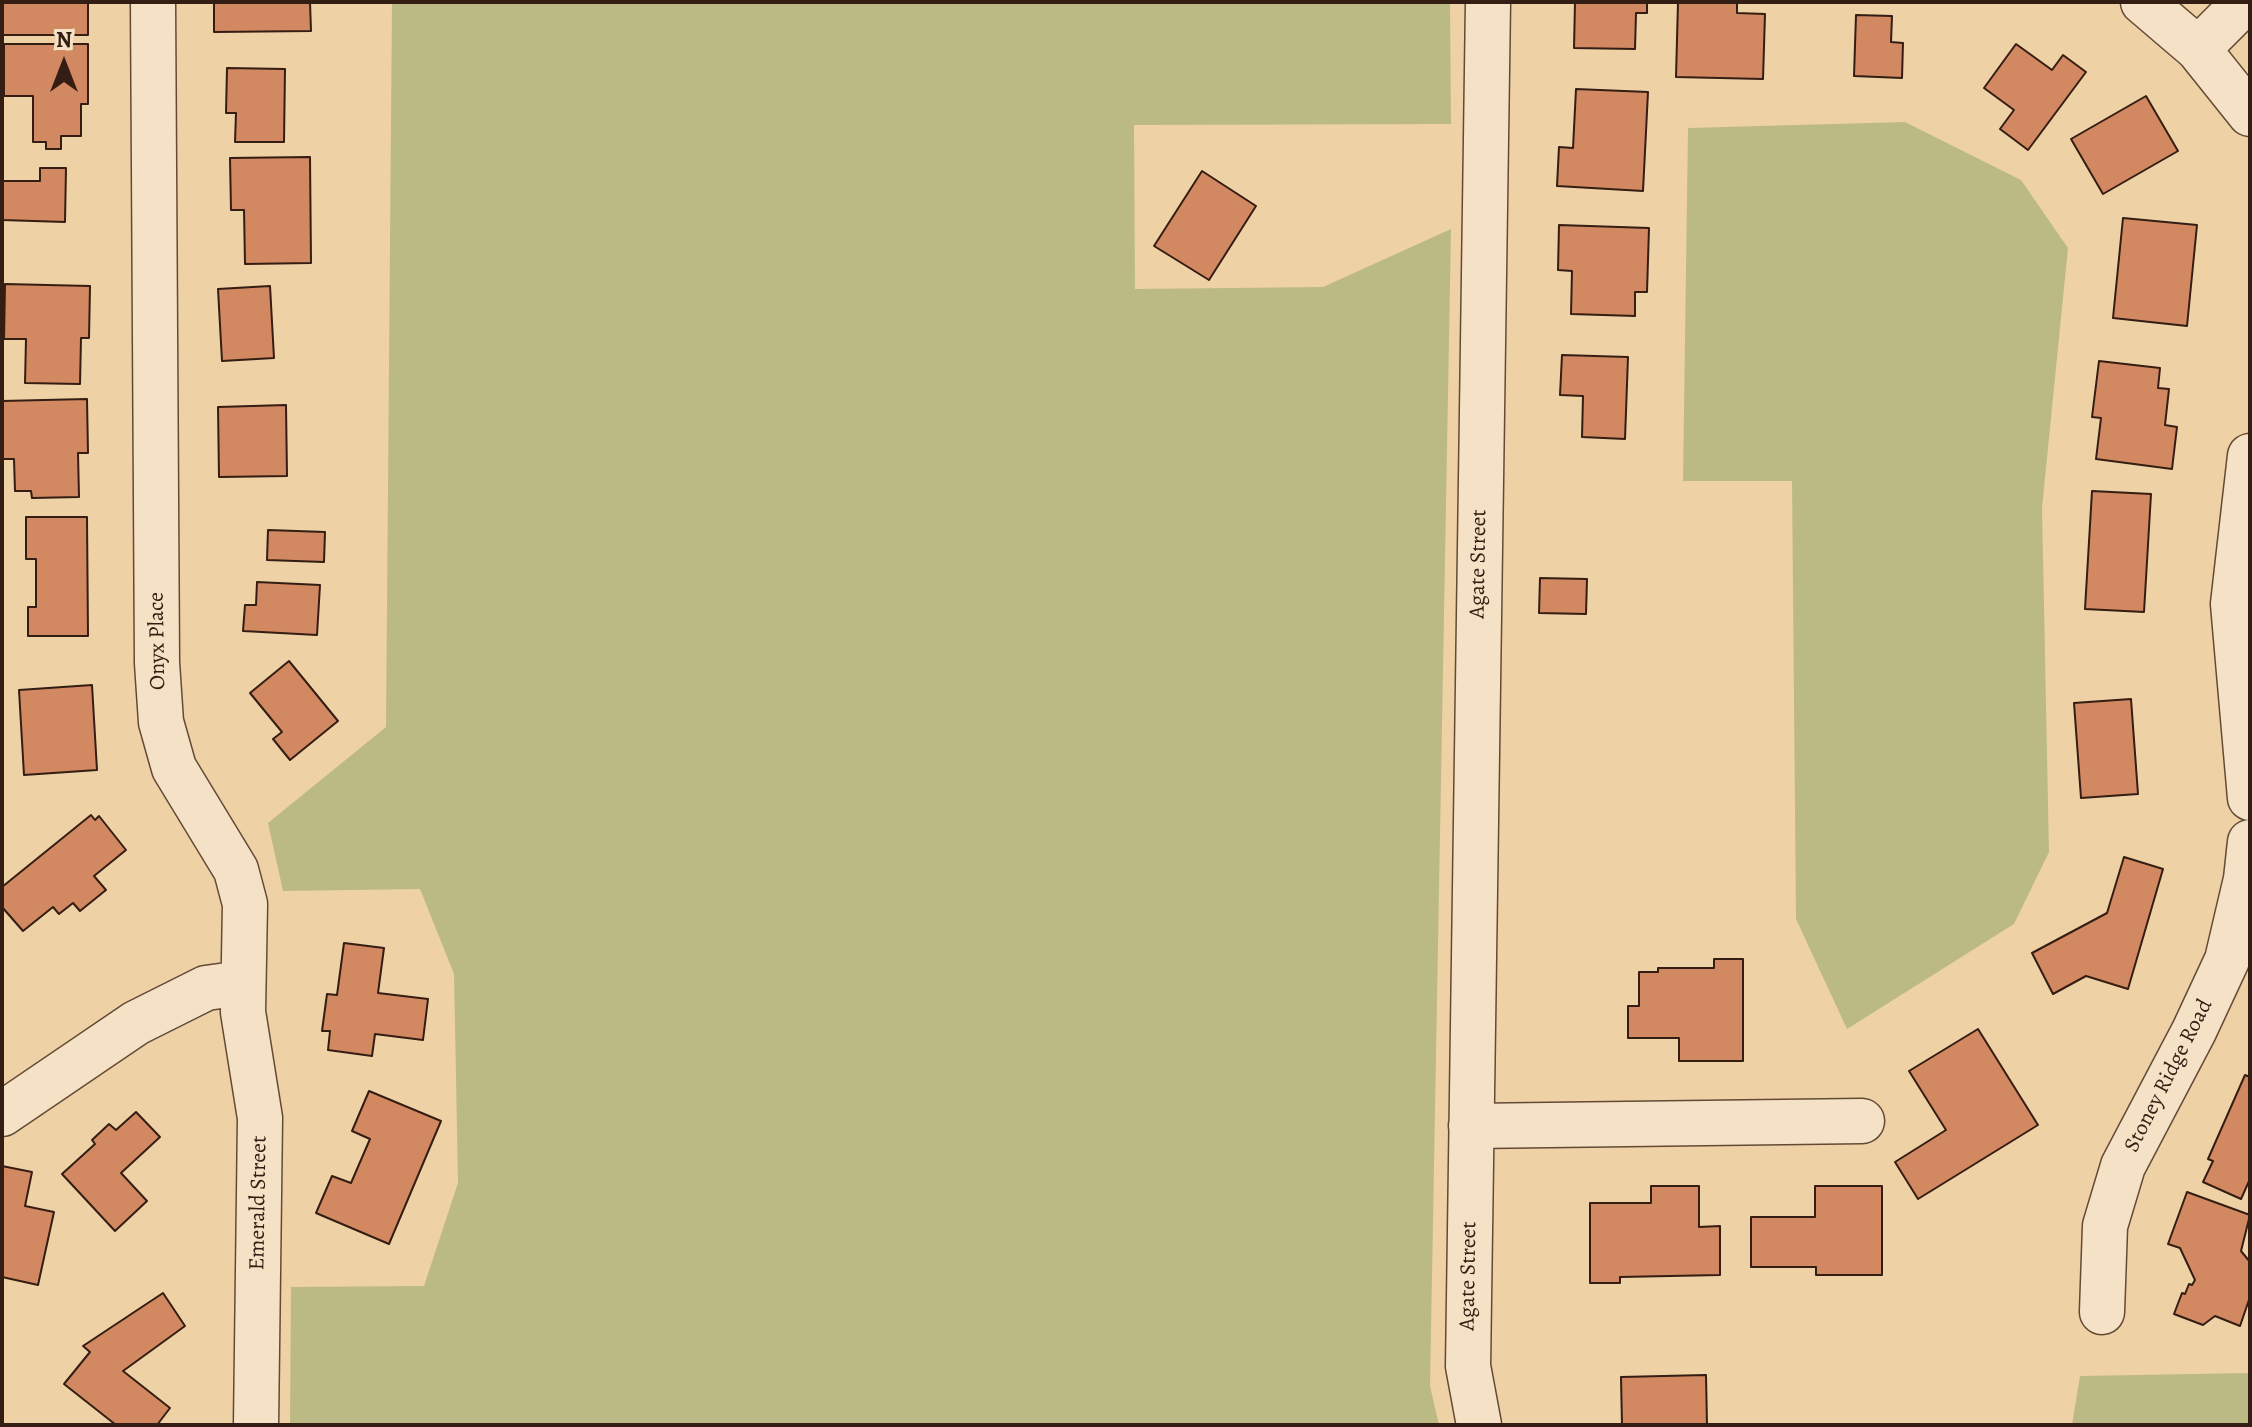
<!DOCTYPE html>
<style>
body{margin:0}
#map{position:relative;width:2252px;height:1427px;overflow:hidden;background:#efd1a6;font-family:Alegreya,serif}
canvas{display:block}
.frame{position:absolute;inset:0;border:4px solid #341d12;pointer-events:none}
.north{position:absolute;left:24px;top:24px;width:80px;height:80px;-webkit-text-stroke:6px #f5e1c5;paint-order:stroke;rotate:0deg;font-size:22px;font-weight:700;line-height:32px;text-align:center;color:#341d12}
.north::after{content:'';display:block;margin:auto;width:28px;height:36px;background:#341d12;clip-path:polygon(50% 0,100% 100%,50% 72%,0 100%)}
</style>
<div id="map">
<canvas width="2252" height="1427"></canvas>
<div class="frame"></div>
<div class="north">N</div>
</div>
<script>
const ctx = document.querySelector('canvas').getContext('2d');
ctx.lineJoin = 'round';
function fill(path, color) {
  ctx.fillStyle = color;
  ctx.fill(path, 'evenodd');
}
function trace(path, color, width, dash) {
  ctx.strokeStyle = color;
  ctx.lineWidth = width;
  ctx.lineCap = dash ? 'butt' : 'round';
  ctx.setLineDash(dash || []);
  ctx.stroke(path);
}
function write(font, color, halo, rows, align = 'center') {
  ctx.font = font + ' Alegreya,serif';
  ctx.lineWidth = 6;
  ctx.setLineDash([]);
  ctx.textBaseline = 'middle';
  ctx.strokeStyle = halo;
  ctx.fillStyle = color;
  for (const [text, x, y, turn = 0] of rows) {
    ctx.save();
    ctx.translate(x, y);
    ctx.rotate((+turn || 0) * Math.PI / 180);
    ctx.textAlign = isNaN(turn) ? turn : align;
    if (halo) ctx.strokeText(text, 0, 0);
    ctx.fillText(text, 0, 0);
    ctx.restore();
  }
}
fill(new Path2D(`
 M392 2H1450L1451 124 1134 125 1135 289 1323 287 1451 229 1430 1386 1439 1425H290L291 1287 424 1286 458 1183 454 974 420 889 283 891 268 823 386 727Z
 M1905 122 2021 180 2068 248 2042 508 2049 852 2014 924 1847 1029 1796 919 1792 481H1683L1688 128Z
 M2250 1373V1425H2072L2080 1376Z`), '#bcba84');
const building = new Path2D(`
 M2 2H88V35H2Z
 M214 2H310L311 31 214 32Z
 M1575 2H1647V13H1636L1635 49 1574 48Z
 M1678 2H1737V13L1765 14 1763 79 1676 77Z
 M1856 15 1892 16 1891 42 1903 43 1902 78 1854 76Z
 M4 44H88V104H81V136H61V149H46V142H33V96H4Z
 M2016 44 2052 70 2063 55 2086 72 2028 150 2000 129 2014 110 1984 88Z
 M227 68 285 69 284 142H235L236 113H226Z
 M1576 89 1648 92 1643 191 1557 186 1559 147 1573 148Z
 M2146 96 2178 151 2103 194 2071 139Z
 M310 157 311 263 245 264 244 210H231L230 158Z
 M40 168H66L65 222 2 220V181H40Z
 M1202 171 1256 206 1209 280 1154 246Z
 M2123 218 2197 225 2187 326 2113 318Z
 M1559 225 1649 228 1647 292H1635V316L1571 314 1572 271 1558 270Z
 M5 284 90 286 89 338H81L80 384 25 383 26 339H4Z
 M270 286 274 358 222 361 218 289Z
 M1562 355 1628 357 1625 439 1582 437 1583 396 1560 395Z
 M2099 361 2160 368 2158 388 2169 389 2165 425 2177 427 2172 469 2096 459 2101 418 2092 417Z
 M87 399 88 453H78L79 497 32 498 31 491H15L14 459H2V401Z
 M286 405 287 476 219 477 218 407Z
 M2092 491 2151 494 2144 612 2085 609Z
 M26 517H87L88 636H28V607H36V559H26Z
 M268 530 325 532 324 562 267 560Z
 M1540 578 1587 579 1586 614 1539 613Z
 M257 582 320 585 317 635 243 631 245 605H256Z
 M289 661 338 721 290 760 273 739 282 732 250 693Z
 M92 685 97 770 24 775 19 690Z
 M2131 699 2138 794 2081 798 2074 703Z
 M91 815 95 820 99 816 126 850 94 876 106 890 80 911 73 903 59 914 53 907 23 931 2 907V887Z
 M2124 857 2163 869 2128 989 2086 976 2053 994 2032 953 2107 913Z
 M344 943 384 948 378 993 428 999 423 1040 375 1034 372 1056 328 1050 330 1031H322L327 994 337 995Z
 M1714 959H1743V1061H1679V1038H1628V1006H1639V972H1658V968H1714Z
 M1978 1029 2038 1125 1918 1199 1895 1162 1946 1130 1909 1071Z
 M2245 1075 2250 1077V1179L2241 1199 2203 1182 2213 1161 2208 1159Z
 M369 1091 441 1121 389 1244 316 1213 332 1176 351 1183 370 1139 352 1131Z
 M136 1112 160 1137 121 1173 147 1201 115 1231 62 1174 95 1144 92 1140 109 1124 116 1130Z
 M2 1166 32 1172 25 1206 54 1212 38 1285 2 1277Z
 M1651 1186H1699V1227L1720 1226V1275L1620 1277V1283H1590V1203H1651Z
 M1815 1186H1882V1275H1816V1267H1751V1217H1815Z
 M2187 1192 2250 1215 2241 1251 2250 1262V1297L2240 1326 2215 1316 2203 1325 2174 1314 2182 1293 2185 1294 2189 1284 2192 1285 2195 1280 2180 1248 2168 1244Z
 M163 1293 185 1326 123 1371 170 1408 157 1425H116L64 1384 90 1352 83 1346Z
 M1706 1375 1707 1425H1622L1621 1377Z`);
fill(building, '#d28962');
trace(building, '#341d12', 2);
const minor = new Path2D(`
 M153 2 157 663 161 722 174 768 236 870 245 904 243 1012 260 1118 256 1425
 M2143 2 2198 49 2250 114
 M2198 49 2245 2
 M2250 456 2233 604 2250 798
 M2 1114 136 1023 206 988 242 983
 M1471 1126 1862 1121
 M2102 1312 2105 1226 2123 1166 2194 1031 2227 960 2246 879 2250 842
 M1479 1425 1468 1366 1488 2`);
trace(minor, '#634a37', 47);
trace(minor, '#f5e1c5', 44);
write('22px', '#341d12', '#f5e1c5', [
 ["Agate Street",1479,564,-89],
 ["Onyx Place",158,641,-91],
 ["Stoney Ridge Road",2169,1076,-63],
 ["Emerald Street",259,1203,-89],
 ["Agate Street",1469,1276,-89]
]);
</script>
